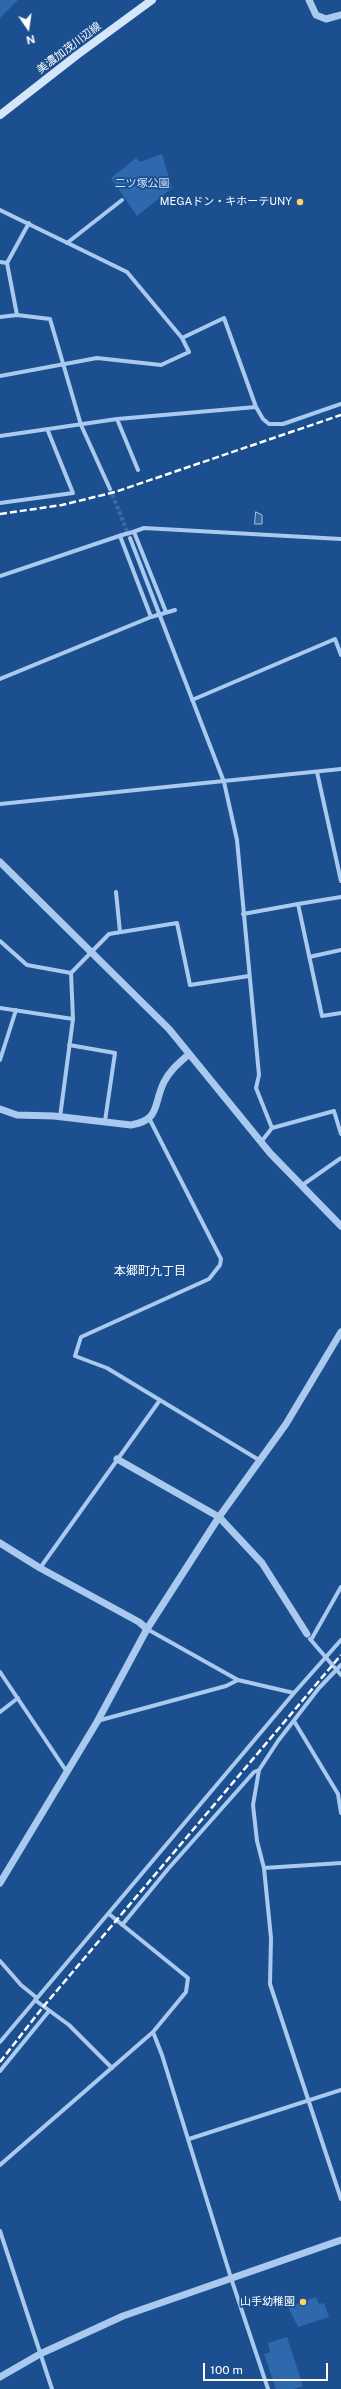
<!DOCTYPE html>
<meta charset="utf-8">
<style>
body{margin:0}
#map{position:relative;width:341px;height:2389px;overflow:hidden;background:#1b4f8f;font-family:"Public Sans",sans-serif}
canvas{display:block}
.north{position:absolute;left:8px;top:8px;width:40px;height:40px;-webkit-text-stroke:3px #1b4f8f;paint-order:stroke;rotate:167deg;font-size:11px;font-weight:700;line-height:16px;text-align:center;color:#fff}
.north::after{content:'';display:block;margin:auto;width:14px;height:18px;background:#fff;clip-path:polygon(50% 0,100% 100%,50% 72%,0 100%)}
.scale{position:absolute;left:203px;top:2363px;width:125px;height:18px;box-sizing:border-box;border:2px solid #fff;border-top:0;padding-left:5px;font-size:12px;line-height:14px;white-space:nowrap;color:#fff;-webkit-text-stroke:3px #1b4f8f;paint-order:stroke}
</style>
<div id="map">
<canvas width="341" height="2389"></canvas>
<div class="north">N</div>
<div class="scale">100 m</div>
</div>
<script>
const ctx = document.querySelector('canvas').getContext('2d');
ctx.lineJoin = 'round';
function fill(path, color) {
  ctx.fillStyle = color;
  ctx.fill(path, 'evenodd');
}
function trace(path, color, width, dash) {
  ctx.strokeStyle = color;
  ctx.lineWidth = width;
  ctx.lineCap = dash ? 'butt' : 'round';
  ctx.setLineDash(dash || []);
  ctx.stroke(path);
}
function write(font, color, halo, rows, align = 'center') {
  ctx.font = font + ' "Public Sans","Noto Sans JP",sans-serif';
  ctx.lineWidth = 3.5;
  ctx.setLineDash([]);
  ctx.textBaseline = 'middle';
  ctx.strokeStyle = halo;
  ctx.fillStyle = color;
  for (const [text, x, y, turn = 0] of rows) {
    ctx.save();
    ctx.translate(x, y);
    ctx.rotate((+turn || 0) * Math.PI / 180);
    ctx.textAlign = isNaN(turn) ? turn : align;
    if (halo) ctx.strokeText(text, 0, 0);
    ctx.fillText(text, 0, 0);
    ctx.restore();
  }
}
fill(new Path2D(`
 M0 0H18L0 18Z
 M162 154 172 188 137 216 111 178 136 158 140 162Z
 M316 2297 319 2304 324 2303 329 2317 298 2327 288 2307Z
 M287 2337 303 2386 294 2389H276L264 2354 270 2352 268 2343Z`), '#2e69ad');
const water = new Path2D(`
 M256 512 262 515V524H255Z`);
fill(water, '#3c6290');
trace(water, '#9cc4f0', 1);
trace(new Path2D(`
 M110 489 129 536`), '#3d69a0', 4, [4, 2]);
trace(new Path2D(`
 M0 210 127 272 182 338 224 318 256 407 263 419 269 424H283L341 404
 M29 223 7 263 17 315 50 319 81 425 110 489
 M67 243 122 200
 M0 262 7 263
 M0 317 17 315
 M0 376 97 358 161 365 189 352 182 338
 M117 419 138 470
 M0 436 117 419 256 407
 M0 503 73 493 48 431
 M133 532 144 528 341 539
 M134 532 166 612
 M120 536 151 617
 M130 538 224 782 237 840 259 1075 256 1088 272 1128 261 1142
 M0 576 122 535
 M0 679 151 617 175 610
 M192 700 335 639 341 655
 M317 772 341 881
 M0 804 341 769
 M116 892 120 932
 M341 897 298 904 322 1016 341 1013
 M243 914 298 904
 M0 941 27 965 71 973 109 934 177 923 190 985 249 976
 M309 957 341 950
 M71 973 73 1019
 M0 1008 73 1019 60 1117
 M69 1045 115 1053 105 1121
 M0 1060 16 1010
 M149 1118 221 1259 220 1265 209 1279 81 1337 75 1356 107 1368 259 1460
 M272 1128 334 1111 341 1134
 M301 1186 341 1158
 M40 1568 160 1400
 M147 1629 238 1680 294 1693
 M310 1639 341 1675
 M311 1640 341 1587
 M341 1665 319 1688 278 1741 259 1770 253 1805 257 1841 264 1868 271 1938 270 1984 341 2199
 M0 1672 67 1772
 M0 1712 18 1698
 M97 1721 226 1686 238 1680
 M294 1721 338 1794 341 1813
 M264 1868 341 1863
 M122 1925 168 1869 254 1772 259 1770
 M0 1961 21 1985 37 1998
 M35 2000 69 2025 112 2068
 M153 2032 162 2055 231 2278 268 2389
 M0 2042 294 1693 341 1640
 M0 2071 49 2011
 M189 2139 341 2090
 M0 2165 153 2032 186 1992 188 1978 109 1914
 M0 2231 52 2389`), '#a9c9ee', 4);
trace(new Path2D(`
 M309 0 316 15 326 19 341 15
 M0 862 169 1029 270 1153 341 1226
 M0 1109 17 1115 54 1116 131 1125C161 1120 153 1104 164 1082 170 1070 179 1063 189 1054
 M117 1459 219 1517 262 1563 307 1634
 M0 1543 40 1568 139 1622 147 1629
 M0 1883 97 1722 147 1629 219 1517 286 1424 341 1332
 M0 2377 40 2354 123 2316 341 2240`), '#a9c9ee', 7);
trace(new Path2D(`
 M0 115 77 55 152 0`), '#d6e6fa', 8);
trace(new Path2D(`
 M0 514 62 505 115 492 341 415
 M0 2062 43 2007 341 1655`), '#fff', 2.5, [7, 3]);
trace(new Path2D(`
 M122 535 133 532`), '#a9c9ee', 4);
for (const [x, y, r, color] of [
 [300,202,4,"#ffd166"],
 [303,2302,4,"#ffd166"]
]) {
  const dot = new Path2D();
  dot.arc(x, y, r, 0, 2 * Math.PI);
  ctx.fillStyle = color;
  ctx.fill(dot);
  trace(dot, '#1b4f8f', 1.5);
}
write('11px', '#fff', '#1b4f8f', [
 ["美濃加茂川辺線",69,48,-37]
]);
write('11px', '#cfe3fa', '#1b4f8f', [
 ["二ツ塚公園",142,184]
]);
write('11px', '#fff', '#1b4f8f', [
 ["MEGAドン・キホーテUNY",292,202],
 ["山手幼稚園",295,2302]
], 'right');
write('12px', '#fff', '#1b4f8f', [
 ["本郷町九丁目",150,1271]
]);
</script>
